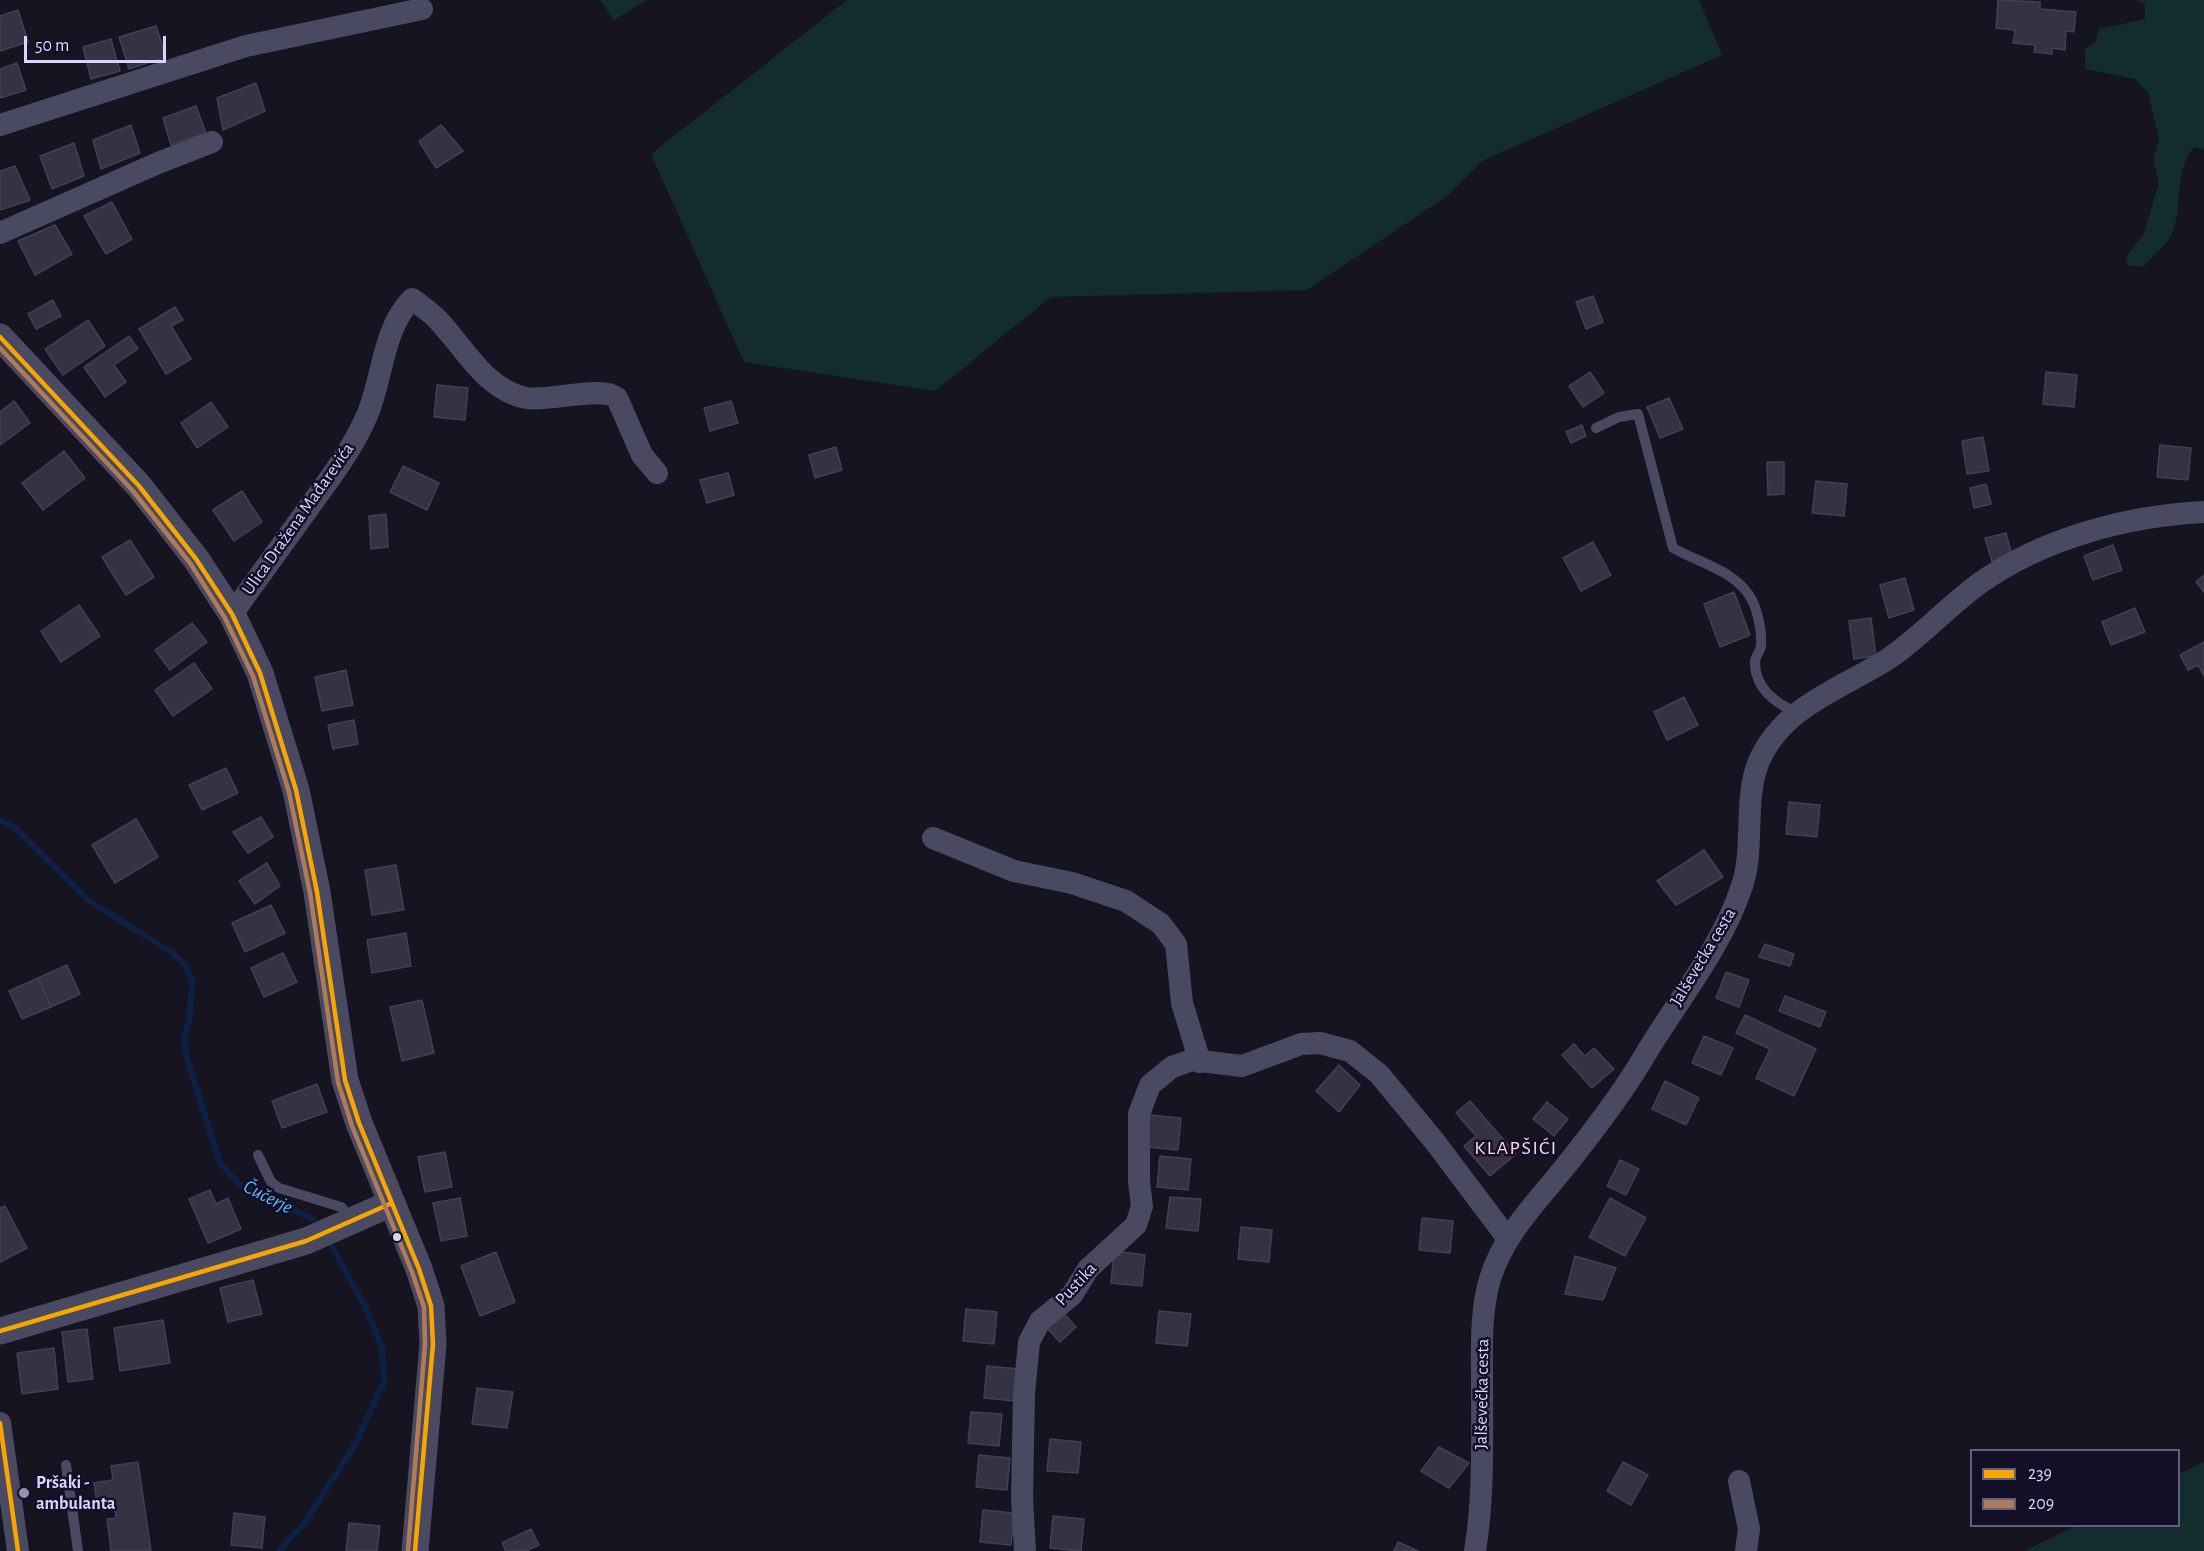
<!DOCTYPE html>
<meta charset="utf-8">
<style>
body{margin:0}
#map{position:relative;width:2204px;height:1551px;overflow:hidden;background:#161421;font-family:"Alegreya Sans",sans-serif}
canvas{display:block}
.legend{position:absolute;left:1970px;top:1449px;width:210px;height:78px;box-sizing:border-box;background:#130f26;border:2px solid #625e7d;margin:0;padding:8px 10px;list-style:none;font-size:18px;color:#d9d4ff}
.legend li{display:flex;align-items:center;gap:12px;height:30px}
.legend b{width:30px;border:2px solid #625e7d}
.scale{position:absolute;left:24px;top:36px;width:142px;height:27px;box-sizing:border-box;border:3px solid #d9d4ff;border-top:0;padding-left:8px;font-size:18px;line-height:21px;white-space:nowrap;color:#d9d4ff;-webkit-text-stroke:4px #130f26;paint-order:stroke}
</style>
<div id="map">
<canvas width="2204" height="1551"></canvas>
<ul class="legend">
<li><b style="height:8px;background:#f7a600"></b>239</li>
<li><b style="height:8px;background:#b07c57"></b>209</li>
</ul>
<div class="scale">50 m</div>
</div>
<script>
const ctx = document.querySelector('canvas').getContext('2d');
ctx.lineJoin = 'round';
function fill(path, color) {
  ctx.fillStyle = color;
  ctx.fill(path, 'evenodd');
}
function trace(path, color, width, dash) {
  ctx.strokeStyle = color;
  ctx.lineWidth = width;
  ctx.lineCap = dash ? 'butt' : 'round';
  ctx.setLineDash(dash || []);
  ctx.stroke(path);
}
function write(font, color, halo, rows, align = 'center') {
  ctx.font = font + ' "Alegreya Sans",sans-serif';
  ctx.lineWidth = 5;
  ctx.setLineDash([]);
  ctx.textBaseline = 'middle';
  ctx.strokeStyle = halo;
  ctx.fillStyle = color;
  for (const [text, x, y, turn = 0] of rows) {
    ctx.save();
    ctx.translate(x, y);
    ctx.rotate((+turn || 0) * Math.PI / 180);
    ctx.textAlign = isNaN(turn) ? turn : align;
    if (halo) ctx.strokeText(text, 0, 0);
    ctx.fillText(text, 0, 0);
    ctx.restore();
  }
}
fill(new Path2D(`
 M600 0H647L614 20Z
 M847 0H1699L1722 55 1482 161 1447 196 1307 290 1051 297 935 391 744 362 651 154Z
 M2136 0H2204V149L2194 147C2173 171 2184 208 2171 236 2169 242 2150 258 2144 267L2126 265 2128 254 2144 233 2159 182 2153 160 2159 139 2148 92 2135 79 2085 69V49L2095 43 2099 29 2145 19V4Z
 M2204 1462V1551H2024L2075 1526H2178L2179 1474Z`), '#132c2d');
trace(new Path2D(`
 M0 820 14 827 89 901 171 952 185 965 192 982 190 1017 184 1037 187 1059 220 1163 240 1185 314 1220 319 1228
 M279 1551 303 1525 353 1448 384 1382 382 1348 366 1308 327 1238`), '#0d2144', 6);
const building = new Path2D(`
 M1998 0 2040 2V9L2076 12 2074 32 2066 31 2065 50 2052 48V54L2034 52 2035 45 2013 43 2015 30 1996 28Z
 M18 10 28 42 0 51V16Z
 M156 26 166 57 129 69 119 37Z
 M111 39 120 71 91 79 83 47Z
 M17 63 26 90 0 98V69Z
 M256 83 265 111 223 130 217 98Z
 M196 106 206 133 171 145 163 118Z
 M131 125 140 153 101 169 93 140Z
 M441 125 463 151 436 168 419 141Z
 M74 143 84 176 52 189 40 156Z
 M15 166 30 200 0 210V171Z
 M112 202 132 239 106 254 84 216Z
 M55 225 72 254 35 275 18 241Z
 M1593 296 1603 322 1586 329 1576 302Z
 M53 300 61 316 36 329 28 314Z
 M175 307 183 320 171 326 191 359 166 374 139 329Z
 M88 320 105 346 63 375 45 349Z
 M129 336 138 349 114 365 126 382 105 397 84 367Z
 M1590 372 1604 393 1583 407 1569 386Z
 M2046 372 2077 375 2074 407 2043 404Z
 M437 385 468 388 465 420 434 417Z
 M1669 398 1683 429 1660 438 1647 407Z
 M14 401 30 423 0 445V412Z
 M731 401 738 423 710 431 704 408Z
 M211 402 228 427 197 448 181 423Z
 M1582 425 1586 436 1571 443 1566 432Z
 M1983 437 1989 471 1967 474 1962 441Z
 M2160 445 2191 448 2188 480 2157 477Z
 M836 447 842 470 815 478 809 455Z
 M64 451 85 478 43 510 22 483Z
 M1767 462H1784V494L1768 495Z
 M403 466 439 483 427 510 390 492Z
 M728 473 734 495 707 503 700 480Z
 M1816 481 1847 484 1844 516 1812 513Z
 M1986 484 1991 504 1974 508 1970 488Z
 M242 491 262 522 234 541 213 510Z
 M386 514 388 547 371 549 369 516Z
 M2006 533 2012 556 1992 562 1985 538Z
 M130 540 154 577 126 595 102 557Z
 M1593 542 1611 575 1581 591 1563 558Z
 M2113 545 2122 570 2093 580 2084 556Z
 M2204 575V592L2196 582Z
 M1905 578 1914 610 1889 618 1880 585Z
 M1734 592 1750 635 1720 647 1704 604Z
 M79 605 100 636 61 662 41 631Z
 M2135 608 2145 632 2111 645 2102 622Z
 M1871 618 1876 656 1854 659 1849 621Z
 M192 623 207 642 170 670 155 650Z
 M2204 642V676L2198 665 2188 670 2180 655Z
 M194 663 212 689 173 716 155 690Z
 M346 670 353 705 322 711 315 677Z
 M1684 697 1698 725 1667 740 1654 712Z
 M354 720 358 744 333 749 328 725Z
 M226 768 238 793 202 810 189 785Z
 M1789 802 1820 805 1817 837 1786 834Z
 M261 817 273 837 248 853 233 832Z
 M136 819 158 857 115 883 92 845Z
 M1704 850 1723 877 1676 905 1657 881Z
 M267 863 280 886 255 904 239 881Z
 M396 865 404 910 372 915 365 870Z
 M271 905 285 933 245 952 232 923Z
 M406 933 411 966 372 973 367 940Z
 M1765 944 1794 954 1790 966 1759 957Z
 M283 953 297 982 264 997 251 968Z
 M67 965 80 994 51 1007 38 978Z
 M1726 972 1749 980 1739 1007 1716 998Z
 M38 978 51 1007 22 1019 9 991Z
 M1785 996 1826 1012 1820 1027 1779 1011Z
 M422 1000 434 1053 402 1061 390 1007Z
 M1745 1015 1816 1049 1794 1096 1756 1078 1770 1049 1736 1033Z
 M1704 1036 1733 1048 1721 1075 1692 1063Z
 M1574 1044 1585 1056 1594 1048 1614 1069 1592 1088 1562 1055Z
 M1339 1065 1360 1085 1339 1112 1316 1091Z
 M1665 1081 1699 1098 1686 1125 1652 1109Z
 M317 1084 327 1112 282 1128 272 1101Z
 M1470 1101 1516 1154 1490 1176 1464 1146 1476 1136 1456 1113Z
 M1547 1102 1568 1119 1554 1136 1533 1119Z
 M1150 1115 1181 1118 1178 1150 1147 1147Z
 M445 1152 452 1187 425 1192 418 1157Z
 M1160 1156 1191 1159 1188 1190 1157 1187Z
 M1620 1160 1639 1169 1626 1195 1607 1186Z
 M210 1190 216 1204 228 1198 241 1229 208 1243 189 1199Z
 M1170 1197 1201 1199 1198 1231 1166 1228Z
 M460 1198 467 1236 441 1241 433 1203Z
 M1610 1198 1646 1218 1625 1256 1589 1237Z
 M5 1206 27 1248 0 1262V1208Z
 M1422 1218 1453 1221 1450 1253 1419 1250Z
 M1241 1227 1272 1230 1269 1262 1238 1259Z
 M1114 1251 1145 1255 1142 1286 1111 1283Z
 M496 1252 515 1302 480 1316 461 1266Z
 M1575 1256 1616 1268 1603 1300 1565 1294Z
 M253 1280 262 1314 228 1322 220 1288Z
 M966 1309 997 1312 994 1344 963 1341Z
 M1060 1309 1076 1327 1060 1342 1043 1324Z
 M1159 1311 1191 1314 1187 1346 1156 1343Z
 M163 1320 170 1363 120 1371 114 1328Z
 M87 1329 93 1379 68 1382 62 1332Z
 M54 1348 58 1389 22 1394 17 1353Z
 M987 1366 1019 1369 1015 1401 984 1398Z
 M477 1388 513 1392 507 1428 472 1424Z
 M971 1412 1002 1414 999 1446 968 1443Z
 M1050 1439 1081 1442 1078 1473 1047 1471Z
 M1439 1447 1469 1463 1449 1488 1421 1471Z
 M979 1455 1010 1458 1007 1490 976 1487Z
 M138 1462 151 1551H111L107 1519 116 1518 115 1508 98 1510 94 1483 113 1480 111 1466Z
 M1623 1462 1648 1475 1631 1505 1607 1491Z
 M983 1510 1014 1513 1011 1545 980 1542Z
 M234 1513 265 1517 262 1548 231 1545Z
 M1053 1516 1084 1519 1081 1551 1050 1548Z
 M349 1523 380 1526 377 1551H346Z
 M531 1529 539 1545 526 1551H506L502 1543Z
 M1398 1542 1418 1551H1394Z`);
fill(building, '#343243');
trace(building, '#433f54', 1.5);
trace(new Path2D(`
 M1596 428 1619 417 1638 414 1673 548C1699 563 1737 571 1752 600 1758 612 1762 632 1761 645 1761 651 1755 656 1755 662 1755 688 1774 702 1795 712
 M258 1155 271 1182 279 1188 341 1207 353 1220
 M66 1465 78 1551`), '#4a4962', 10);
trace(new Path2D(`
 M0 125 246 46 422 9
 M0 233 158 163 212 142
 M232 614C258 578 284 542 310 506 331 477 354 447 368 413 383 376 383 328 412 299 419 304 427 310 434 316 463 344 483 389 526 398 549 402 601 385 617 398L642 455 657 473
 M933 838 1014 871 1072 883 1126 901 1161 924 1176 944 1182 1003 1200 1062
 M0 1423 18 1551
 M1739 1481 1749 1529 1746 1551
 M1025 1551 1022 1498 1024 1394 1029 1342 1040 1321 1072 1295 1088 1269 1136 1225 1142 1206 1139 1182V1114L1150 1085 1172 1067 1192 1060 1242 1066 1301 1044 1320 1043 1350 1051 1379 1074 1435 1142 1508 1239
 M1475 1551C1484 1496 1482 1439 1482 1383 1482 1349 1480 1312 1490 1279 1504 1233 1539 1200 1568 1163 1596 1128 1622 1094 1645 1055 1678 1000 1722 947 1742 886 1755 848 1743 800 1759 761 1783 706 1841 689 1888 659 1921 637 1948 606 1980 583 2044 538 2126 516 2204 512`), '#4a4962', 22);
trace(new Path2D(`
 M0 337 139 486 196 559 232 614 260 673 296 790 317 892 345 1080 359 1123 419 1269 431 1306 433 1344 415 1551
 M0 1331 306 1241 392 1203`), '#4a4962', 27);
trace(new Path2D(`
 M0 337 139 486 196 559 232 614 260 673 296 790 317 892 345 1080 359 1123 419 1269 431 1306 433 1344 415 1551
 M0 1331 306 1241 392 1203
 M0 1423 18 1551`), '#f7a600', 4.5);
trace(new Path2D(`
 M0 348 133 491 190 563 225 618 253 676 289 792 310 893 338 1082 352 1126 412 1272 424 1307 425 1344 408 1550`), '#b07c57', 4.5);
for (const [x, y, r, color] of [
 [397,1237,5,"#d9d4ff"],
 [24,1493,6,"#9591b1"]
]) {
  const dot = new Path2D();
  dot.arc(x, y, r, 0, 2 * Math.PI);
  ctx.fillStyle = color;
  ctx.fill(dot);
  trace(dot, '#130f26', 2);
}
write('18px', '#d9d4ff', '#130f26', [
 ["Ulica Dražena Mađarevića",298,519,-55],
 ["Jalševečka cesta",1703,957,-59],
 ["Pustika",1076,1284,-47],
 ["Jalševečka cesta",1482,1394,-89]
]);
write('bold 18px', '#d9d4ff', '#130f26', [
 ["Pršaki -",36,1483],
 ["ambulanta",36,1504]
], 'left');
ctx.letterSpacing = '1.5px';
write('20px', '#ffd6f0', '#130f26', [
 ["KLAPŠIĆI",1516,1148]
]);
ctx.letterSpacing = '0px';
write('italic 20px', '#62b6ff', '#130f26', [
 ["Čučerje",268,1197,27]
]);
</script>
